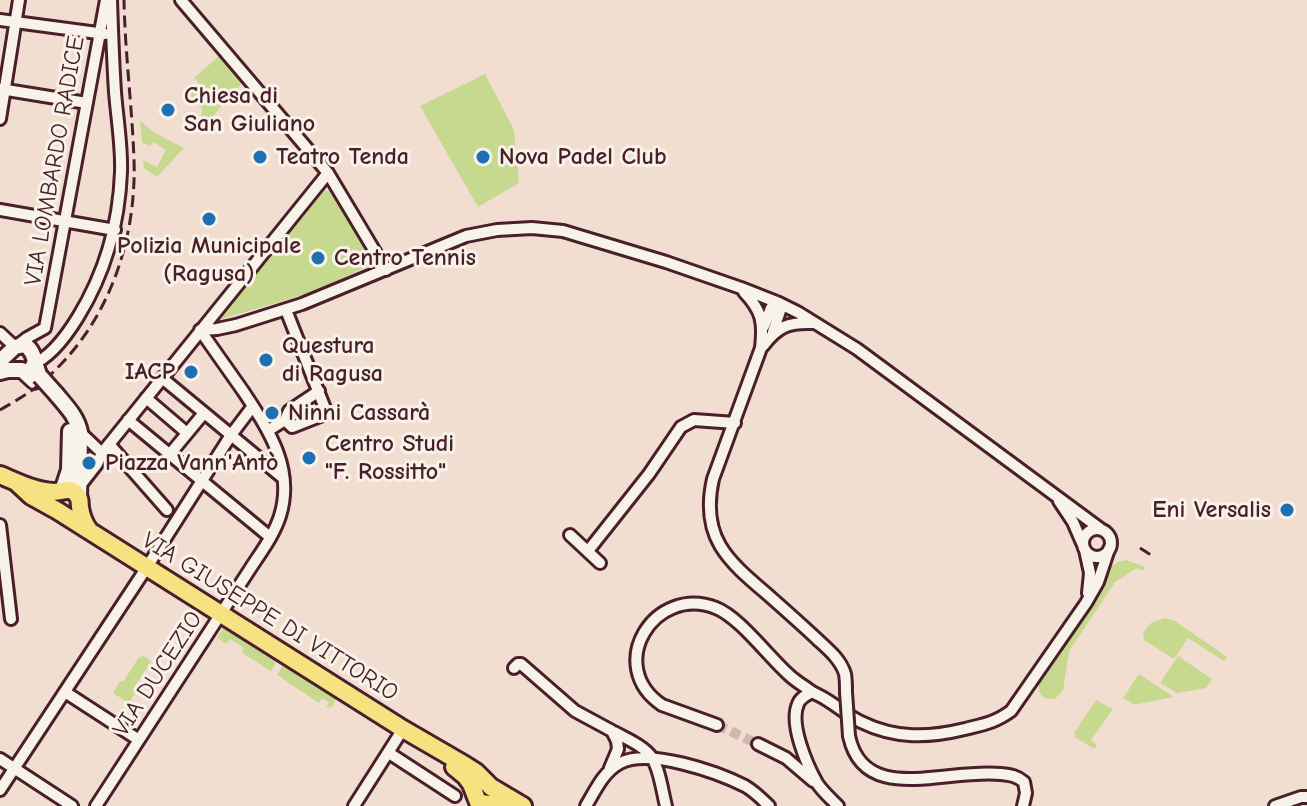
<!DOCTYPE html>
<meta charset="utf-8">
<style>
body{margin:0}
canvas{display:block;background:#f1ded1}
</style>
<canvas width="1307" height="806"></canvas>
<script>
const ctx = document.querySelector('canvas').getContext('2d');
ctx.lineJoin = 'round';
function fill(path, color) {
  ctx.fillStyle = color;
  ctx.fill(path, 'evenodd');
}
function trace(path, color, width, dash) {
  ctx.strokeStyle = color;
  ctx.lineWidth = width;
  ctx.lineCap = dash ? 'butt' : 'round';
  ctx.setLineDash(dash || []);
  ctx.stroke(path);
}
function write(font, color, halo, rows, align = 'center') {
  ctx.font = font + ' "Comic Neue",sans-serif';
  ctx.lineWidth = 6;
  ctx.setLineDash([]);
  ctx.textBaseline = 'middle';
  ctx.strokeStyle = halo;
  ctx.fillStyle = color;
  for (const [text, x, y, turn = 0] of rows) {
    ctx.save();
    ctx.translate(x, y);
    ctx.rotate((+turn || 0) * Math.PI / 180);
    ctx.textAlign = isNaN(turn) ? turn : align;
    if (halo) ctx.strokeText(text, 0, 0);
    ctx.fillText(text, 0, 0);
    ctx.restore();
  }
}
fill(new Path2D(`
 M220 55 243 82 206 124 200 117 203 110 188 94 200 84 194 78Z
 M485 74 514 130 519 183 478 207 420 106Z
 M140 121 155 133 184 148 157 177 144 168 143 160 157 167 166 150 153 142 150 146 142 142Z
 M322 190 331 191 367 250 368 266 313 292 218 320Z
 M1126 560 1145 567 1143 571 1137 568 1115 582 1069 651 1063 690 1055 699 1044 698 1039 692V682L1098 595 1111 566 1118 562Z
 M1165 618 1175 621 1227 657 1224 661 1188 638 1174 659 1144 640 1143 633 1151 623Z
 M225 625 278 659 271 671 242 653 244 648 230 639 226 644 217 638Z
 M142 655 151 661 133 689 137 690 129 703 113 693 120 681 123 682 139 657 141 658Z
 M1178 656 1212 679 1206 688 1177 693 1160 683Z
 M284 663 337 697 332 707 326 708 329 702 322 698 319 703 277 675Z
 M1139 674 1174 697 1138 704H1133L1123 698Z
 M1096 700 1113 709 1091 740 1097 745 1094 749 1075 737 1074 733Z`), '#c6d98e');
trace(new Path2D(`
 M717 725 758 744`), '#d0b8b0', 10, [10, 5]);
const minor = new Path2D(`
 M181 0 328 173 386 270
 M0 20 105 34
 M0 89 87 103
 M0 119 19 0
 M0 210 115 230
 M744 292C762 311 764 322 761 348L713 479C700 537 727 560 767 594 784 609 801 624 818 640 828 649 841 660 845 674 846 679 846 687 846 692
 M764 326 771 308 779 303 780 311 773 332
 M200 330 217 329 236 325 302 304 466 236 497 230 532 228 563 231 666 262 741 288 779 303 799 313 857 349 1102 530
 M0 333 15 347
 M18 345 27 338 45 328 106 0
 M763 346C778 326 789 322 813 323
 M31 365C50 358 67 335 78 317 105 273 119 225 121 172 122 146 117 118 115 92 113 61 112 31 111 0
 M162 378 283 478
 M146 398 187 433
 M128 420 270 537
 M285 420 292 427 325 414 326 411 286 310
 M269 430 285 420 289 411 319 391
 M109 444 167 510
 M102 453 328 173
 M170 454 204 413
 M79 487 97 464 102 453 80 432
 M1059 501 1073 522 1083 545
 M0 525 11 619
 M1083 543a14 14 0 1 1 28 0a14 14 0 1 1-28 0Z
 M570 535 600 563
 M1085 550 1090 573 1088 593
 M588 551 649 474 681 427 694 420 735 423
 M514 668 518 664H521L575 711 612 731 617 741 618 749 610 768
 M65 692 139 740
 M717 725 662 705C604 666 654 584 716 608 739 617 768 656 788 674 795 681 804 686 812 692
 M614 732C625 738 638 743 647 752 659 762 662 791 666 806
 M849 736C864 806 945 768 1001 774 1011 775 1017 776 1024 782L1026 793 1023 806
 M758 744 786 758 813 781
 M389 753 455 796
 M0 759 72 806
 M0 790 147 567 231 435 253 406
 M96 806 250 569C261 552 274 535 280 516 295 468 268 429 243 391 229 371 215 351 200 330
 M354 806 403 729
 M586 806C595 791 603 772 620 763 649 748 717 772 745 786 754 791 762 799 769 806
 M838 806C831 799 822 791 817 783 807 765 789 724 798 704 800 698 806 695 812 692L818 695C833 702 846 715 861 722 896 739 928 738 965 729 985 724 994 723 1011 711L1086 603 1098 582 1109 549
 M1275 806 1301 797H1307`);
const secondary = new Path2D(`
 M0 361 15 347 25 345C36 352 34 365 40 376
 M0 372 8 370H22L34 381
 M57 395C67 407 77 417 80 432L79 499
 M62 491 69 470 70 431`);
const primary = new Path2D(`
 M0 475C17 482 34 491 54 492 62 492 71 486 77 495 81 500 79 501 80 507 81 515 84 523 89 530
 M17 483 31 496 58 511 403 729 465 765 476 772 491 787 523 806
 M454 767 465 776 471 784 478 802C486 805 499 803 510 806`);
trace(minor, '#4a1f2b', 16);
trace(secondary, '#4a1f2b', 20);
trace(primary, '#4a1f2b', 22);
trace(minor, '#f7f3e8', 10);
trace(secondary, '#f7f3e8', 14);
trace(primary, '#f6e281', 16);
trace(new Path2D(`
 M0 410C10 404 21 398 31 391 103 337 137 248 134 159 132 106 125 53 124 0
 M1140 548 1151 555`), '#4a1f2b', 3, [12, 6]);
const minorBridge = new Path2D(`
 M846 692 849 736`);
const secondaryBridge = new Path2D(`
 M40 376 57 395`);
trace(minorBridge, '#4a1f2b', 16, []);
trace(secondaryBridge, '#4a1f2b', 20, []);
trace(minorBridge, '#f7f3e8', 10);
trace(secondaryBridge, '#f7f3e8', 14);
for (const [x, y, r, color] of [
 [168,110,8,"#1f6fb2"],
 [260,157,8,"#1f6fb2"],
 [483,157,8,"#1f6fb2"],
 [209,219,8,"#1f6fb2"],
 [318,258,8,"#1f6fb2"],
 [266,360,8,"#1f6fb2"],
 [191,372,8,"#1f6fb2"],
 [272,413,8,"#1f6fb2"],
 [309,458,8,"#1f6fb2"],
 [89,463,8,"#1f6fb2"],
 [1287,510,8,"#1f6fb2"]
]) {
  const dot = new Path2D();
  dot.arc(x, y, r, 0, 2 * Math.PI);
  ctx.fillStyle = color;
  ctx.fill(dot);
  trace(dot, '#f7f3e8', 3);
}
write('bold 24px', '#4a1f2b', '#f7f3e8', [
 ["Chiesa di",184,96],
 ["San Giuliano",184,124],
 ["Teatro Tenda",276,157],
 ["Nova Padel Club",499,157],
 ["Polizia Municipale",209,246,"center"],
 ["(Ragusa)",209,274,"center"],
 ["Centro Tennis",334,258],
 ["Questura",282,346],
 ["di Ragusa",282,374],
 ["IACP",175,372,"right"],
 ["Ninni Cassarà",288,413],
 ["Centro Studi",325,444],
 ["\"F. Rossitto\"",325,472],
 ["Piazza Vann'Antò",105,463],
 ["Eni Versalis",1271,510,"right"]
], 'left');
write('24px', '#4a1f2b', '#f7f3e8', [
 ["VIA LOMBARDO RADICE",55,161,-80],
 ["VIA GIUSEPPE DI VITTORIO",270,617,32],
 ["VIA DUCEZIO",158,674,-57]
]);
</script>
